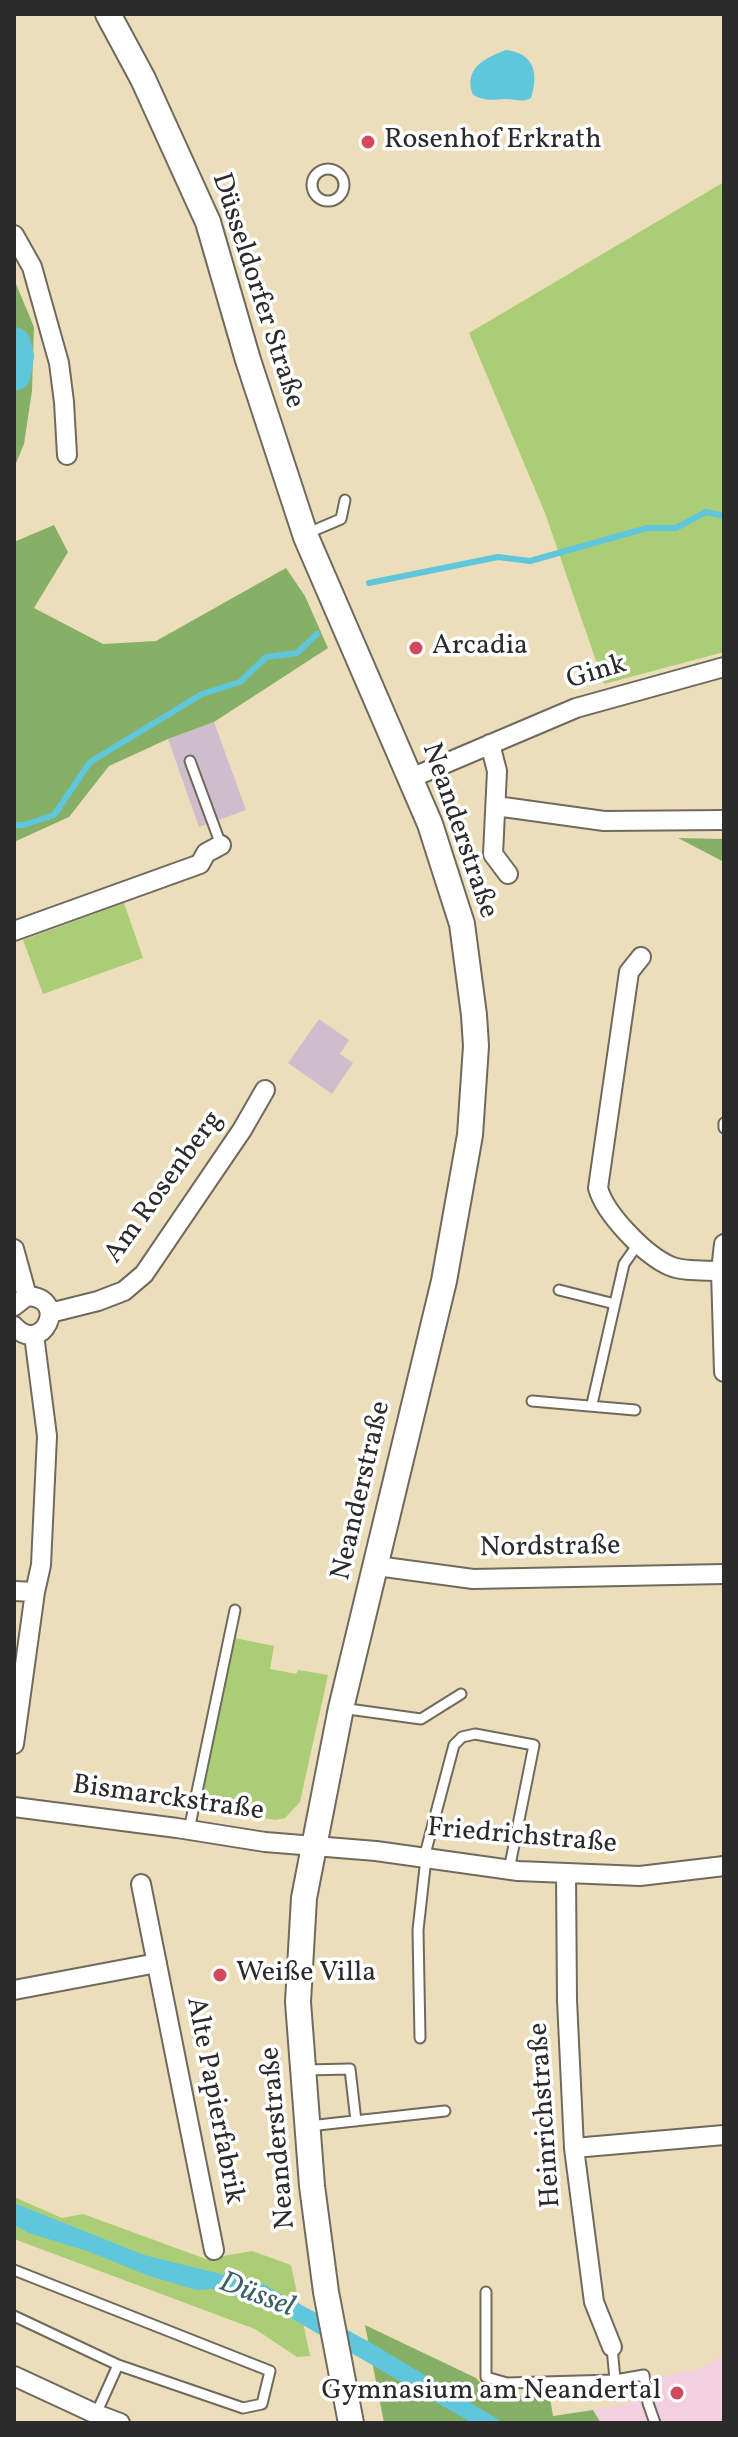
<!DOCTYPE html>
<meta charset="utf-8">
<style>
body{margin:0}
#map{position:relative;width:738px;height:2437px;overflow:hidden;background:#ecdeba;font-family:Vollkorn,serif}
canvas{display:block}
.frame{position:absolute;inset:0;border:16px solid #2b2b2b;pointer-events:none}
</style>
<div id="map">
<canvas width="738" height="2437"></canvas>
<div class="frame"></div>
</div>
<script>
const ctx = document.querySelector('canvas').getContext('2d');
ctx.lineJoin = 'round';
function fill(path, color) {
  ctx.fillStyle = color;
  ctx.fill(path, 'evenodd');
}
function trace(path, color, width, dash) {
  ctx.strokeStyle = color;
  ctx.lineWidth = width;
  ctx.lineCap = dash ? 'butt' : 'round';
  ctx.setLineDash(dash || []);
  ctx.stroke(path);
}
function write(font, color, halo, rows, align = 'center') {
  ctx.font = font + ' Vollkorn,serif';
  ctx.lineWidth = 7;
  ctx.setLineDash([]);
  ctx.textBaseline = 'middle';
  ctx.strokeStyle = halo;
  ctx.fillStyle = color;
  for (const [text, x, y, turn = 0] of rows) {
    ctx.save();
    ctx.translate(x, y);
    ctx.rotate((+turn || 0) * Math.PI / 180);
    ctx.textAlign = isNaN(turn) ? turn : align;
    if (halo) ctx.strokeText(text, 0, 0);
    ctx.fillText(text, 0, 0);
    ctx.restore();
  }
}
fill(new Path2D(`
 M724 2355V2423H601L593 2410 632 2403 629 2384 702 2368Z`), '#f3cfdf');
fill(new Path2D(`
 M214 722 246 810 199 827 168 739Z
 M319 1019 349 1040 340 1054 353 1063 332 1094 288 1063Z`), '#cfbdce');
fill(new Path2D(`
 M724 182V652L604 684 545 513 469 333Z
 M124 903 143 958 43 994 23 940Z
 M235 1638 274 1646 270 1669 296 1674 298 1670 328 1675 300 1802 285 1818 275 1820 199 1806Z
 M14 2197 62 2218 83 2214 206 2259 252 2251 291 2265 310 2356 297 2357 255 2329 14 2239Z`), '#aacd76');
fill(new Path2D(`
 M14 279 34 327 32 391 24 444 14 468Z
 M54 525 68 552 34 608 103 644 156 641 286 568 305 596 328 648 214 722 168 739 109 766 69 817 14 842V542Z
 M678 838 724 839V862Z
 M365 2325 476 2378 496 2399 549 2392 553 2416 593 2410 601 2423H384Z`), '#87b067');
fill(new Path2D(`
 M506 50C534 53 539 73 531 98 521 103 516 99 505 99 492 100 485 101 473 95 463 69 484 58 506 50Z
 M14 2203 144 2255 265 2285 373 2344 504 2423H472L277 2310 214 2289 197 2290 149 2276 90 2252 29 2233 14 2225Z`), '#5fc6dc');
trace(new Path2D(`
 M369 583 498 557 530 561 647 528H676L706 512 724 516
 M14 825H24L54 815 90 762 202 694 240 682 266 657 297 653 317 634`), '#5fc6dc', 6);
trace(new Path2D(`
 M14 344 17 356 14 374`), '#5fc6dc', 34);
const service = new Path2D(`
 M312 185a16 16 0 1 1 32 0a16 16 0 1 1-32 0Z
 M308 533 341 519 345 500
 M190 761 221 845
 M724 1123V1128
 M559 1290 615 1304
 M532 1401 635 1410
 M592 1404 624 1264 638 1244
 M341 1708 421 1719 461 1694
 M189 1830 235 1610
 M424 1858 454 1745 462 1737 475 1734 534 1745 509 1870
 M420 2038 418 1930 426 1858
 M306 2070 350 2069 356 2121
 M309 2126 445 2111
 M14 2270 270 2371 262 2404 243 2408 118 2365 14 2316
 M486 2292V2377L507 2383 615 2380 612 2347
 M615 2380 644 2375 648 2403 655 2423
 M96 2414 118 2365`);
const minor = new Path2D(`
 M14 235 32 267 59 363 64 402 67 455
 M490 744 497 771 493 854 508 874
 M411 778 576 708 724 667
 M496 806 604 821 724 820
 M14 931 200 864 206 853 221 845
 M641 957 629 972 598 1188C605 1214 645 1255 670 1266 684 1272 706 1270 721 1271
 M724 1244 721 1271 724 1372
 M14 1249 27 1296
 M14 1306 27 1296C71 1298 42 1357 14 1326
 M50 1313 98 1301 124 1291 144 1274 242 1130 265 1090
 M377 1566 473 1579 724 1574
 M14 1591 35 1592
 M14 1744 35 1592 41 1565 47 1436 34 1335
 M14 1807 177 1828 265 1842 376 1851 518 1871 640 1876 724 1866
 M566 1874 567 2000 574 2148 594 2302 612 2347
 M141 1884 214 2250
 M14 1990 157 1963
 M574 2148 724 2135
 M14 2376 96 2414 120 2423`);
const secondary = new Path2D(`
 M108 14 143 79 208 222 248 360 306 537 430 824 462 924 474 1015 476 1046 470 1135 444 1281 341 1708 304 1898 298 2002 312 2186 326 2292 351 2423`);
trace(service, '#6f6a5d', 13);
trace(minor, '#6f6a5d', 22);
trace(secondary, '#6f6a5d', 28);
trace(service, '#fff', 9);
trace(minor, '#fff', 18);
trace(secondary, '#fff', 24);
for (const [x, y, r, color] of [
 [368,142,8,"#d1495b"],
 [416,648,8,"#d1495b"],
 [220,1975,8,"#d1495b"],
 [677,2393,8,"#d1495b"]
]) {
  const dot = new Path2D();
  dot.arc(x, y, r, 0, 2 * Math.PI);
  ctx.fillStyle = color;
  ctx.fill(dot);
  trace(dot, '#fff', 3);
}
write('28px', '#2b2b2b', '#fff', [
 ["Rosenhof Erkrath",384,142],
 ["Arcadia",432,648],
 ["Weiße Villa",236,1975],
 ["Gymnasium am Neandertal",661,2393,"right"]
], 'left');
write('28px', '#2b2b2b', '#fff', [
 ["Düsseldorfer Straße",256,291,72],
 ["Gink",597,674,-17],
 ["Neanderstraße",458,831,71],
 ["Am Rosenberg",165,1188,-54],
 ["Neanderstraße",363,1491,-77],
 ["Nordstraße",550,1549,-1],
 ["Bismarckstraße",168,1800,8],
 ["Friedrichstraße",522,1838,5],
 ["Alte Papierfabrik",213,2101,79],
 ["Heinrichstraße",547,2115,-94],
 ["Neanderstraße",280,2138,-95]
]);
write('italic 30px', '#3d6169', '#fff', [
 ["Düssel",256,2297,21]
]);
</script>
